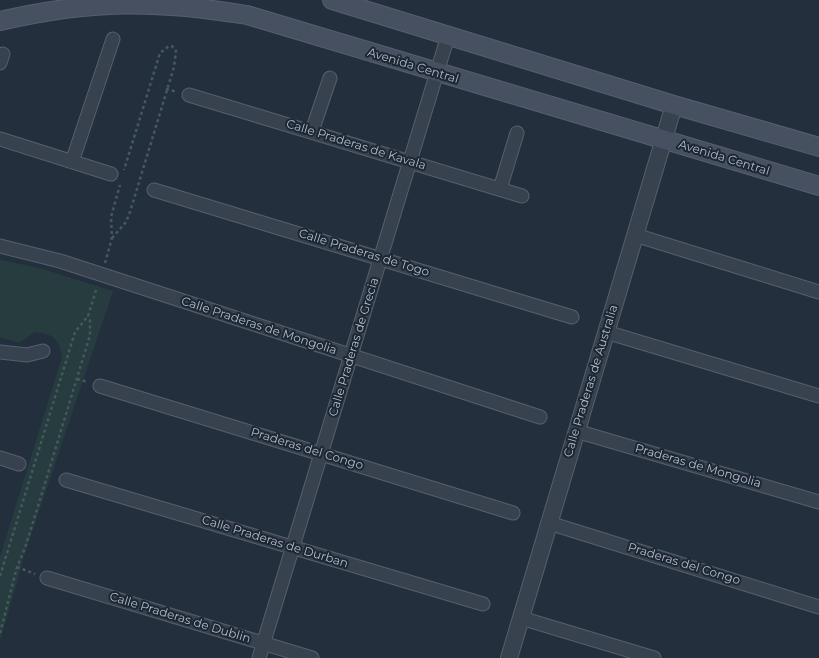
<!DOCTYPE html>
<style>
body{margin:0}
canvas{display:block;background:#242f3e}
</style>
<canvas width="819" height="658"></canvas>
<script>
const ctx = document.querySelector('canvas').getContext('2d');
ctx.lineJoin = 'round';
function fill(path, color) {
  ctx.fillStyle = color;
  ctx.fill(path, 'evenodd');
}
function trace(path, color, width, dash) {
  ctx.strokeStyle = color;
  ctx.lineWidth = width;
  ctx.lineCap = dash ? 'butt' : 'round';
  ctx.setLineDash(dash || []);
  ctx.stroke(path);
}
function write(font, color, halo, rows, align = 'center') {
  ctx.font = font + ' Montserrat,sans-serif';
  ctx.lineWidth = 4;
  ctx.setLineDash([]);
  ctx.textBaseline = 'middle';
  ctx.strokeStyle = halo;
  ctx.fillStyle = color;
  for (const [text, x, y, turn = 0] of rows) {
    ctx.save();
    ctx.translate(x, y);
    ctx.rotate((+turn || 0) * Math.PI / 180);
    ctx.textAlign = isNaN(turn) ? turn : align;
    if (halo) ctx.strokeText(text, 0, 0);
    ctx.fillText(text, 0, 0);
    ctx.restore();
  }
}
fill(new Path2D(`
 M0 260 39 268 113 291 26 550 0 641V557L62 357C59 338 53 334 35 332L19 343 0 337Z`), '#263c3f');
const minor = new Path2D(`
 M0 63 3 54
 M189 95 522 196
 M312 131 330 78
 M0 139 111 174
 M72 162 113 39
 M500 189 517 133
 M154 190 572 317
 M635 235 819 292
 M0 246 60 261 540 417
 M606 332 819 396
 M0 352 27 355 43 351
 M100 386 513 513
 M576 431 819 502
 M0 458 19 464
 M66 480 483 604
 M549 523 819 607
 M47 578 312 658
 M521 618 654 658
 M259 658 448 36`);
const tertiary = new Path2D(`
 M509 658 674 105`);
const secondary = new Path2D(`
 M332 0 674 105 819 147
 M0 21C91 0 155 0 247 15L819 186`);
trace(minor, '#565f6c', 15);
trace(tertiary, '#565f6c', 18);
trace(secondary, '#565f6c', 20);
trace(new Path2D(`
 M166 89 177 92
 M112 238 126 222 130 212 174 67 176 51 172 46H169L160 53 124 170
 M105 263 112 238 111 217 120 185
 M77 379 88 382
 M17 567 35 574
 M0 576 75 332 88 316 97 287
 M0 633 17 567 25 548 39 503 90 335V321L88 316`), '#44595c', 2.5, [3, 3]);
trace(minor, '#38414e', 13);
trace(tertiary, '#38414e', 16);
trace(secondary, '#465061', 18);
write('12px', '#b4bcc9', '#1d2633', [
 ["Avenida Central",413,66,17],
 ["Calle Praderas de Kavala",356,145,17],
 ["Avenida Central",724,158,17],
 ["Calle Praderas de Togo",364,253,17],
 ["Calle Praderas de Mongolia",259,326,18],
 ["Calle Praderas de Grecia",354,347,-73],
 ["Calle Praderas de Australia",591,381,-73],
 ["Praderas del Congo",307,449,17],
 ["Praderas de Mongolia",698,466,16],
 ["Calle Praderas de Durban",275,542,17],
 ["Praderas del Congo",684,564,17],
 ["Calle Praderas de Dublin",180,618,17]
]);
</script>
